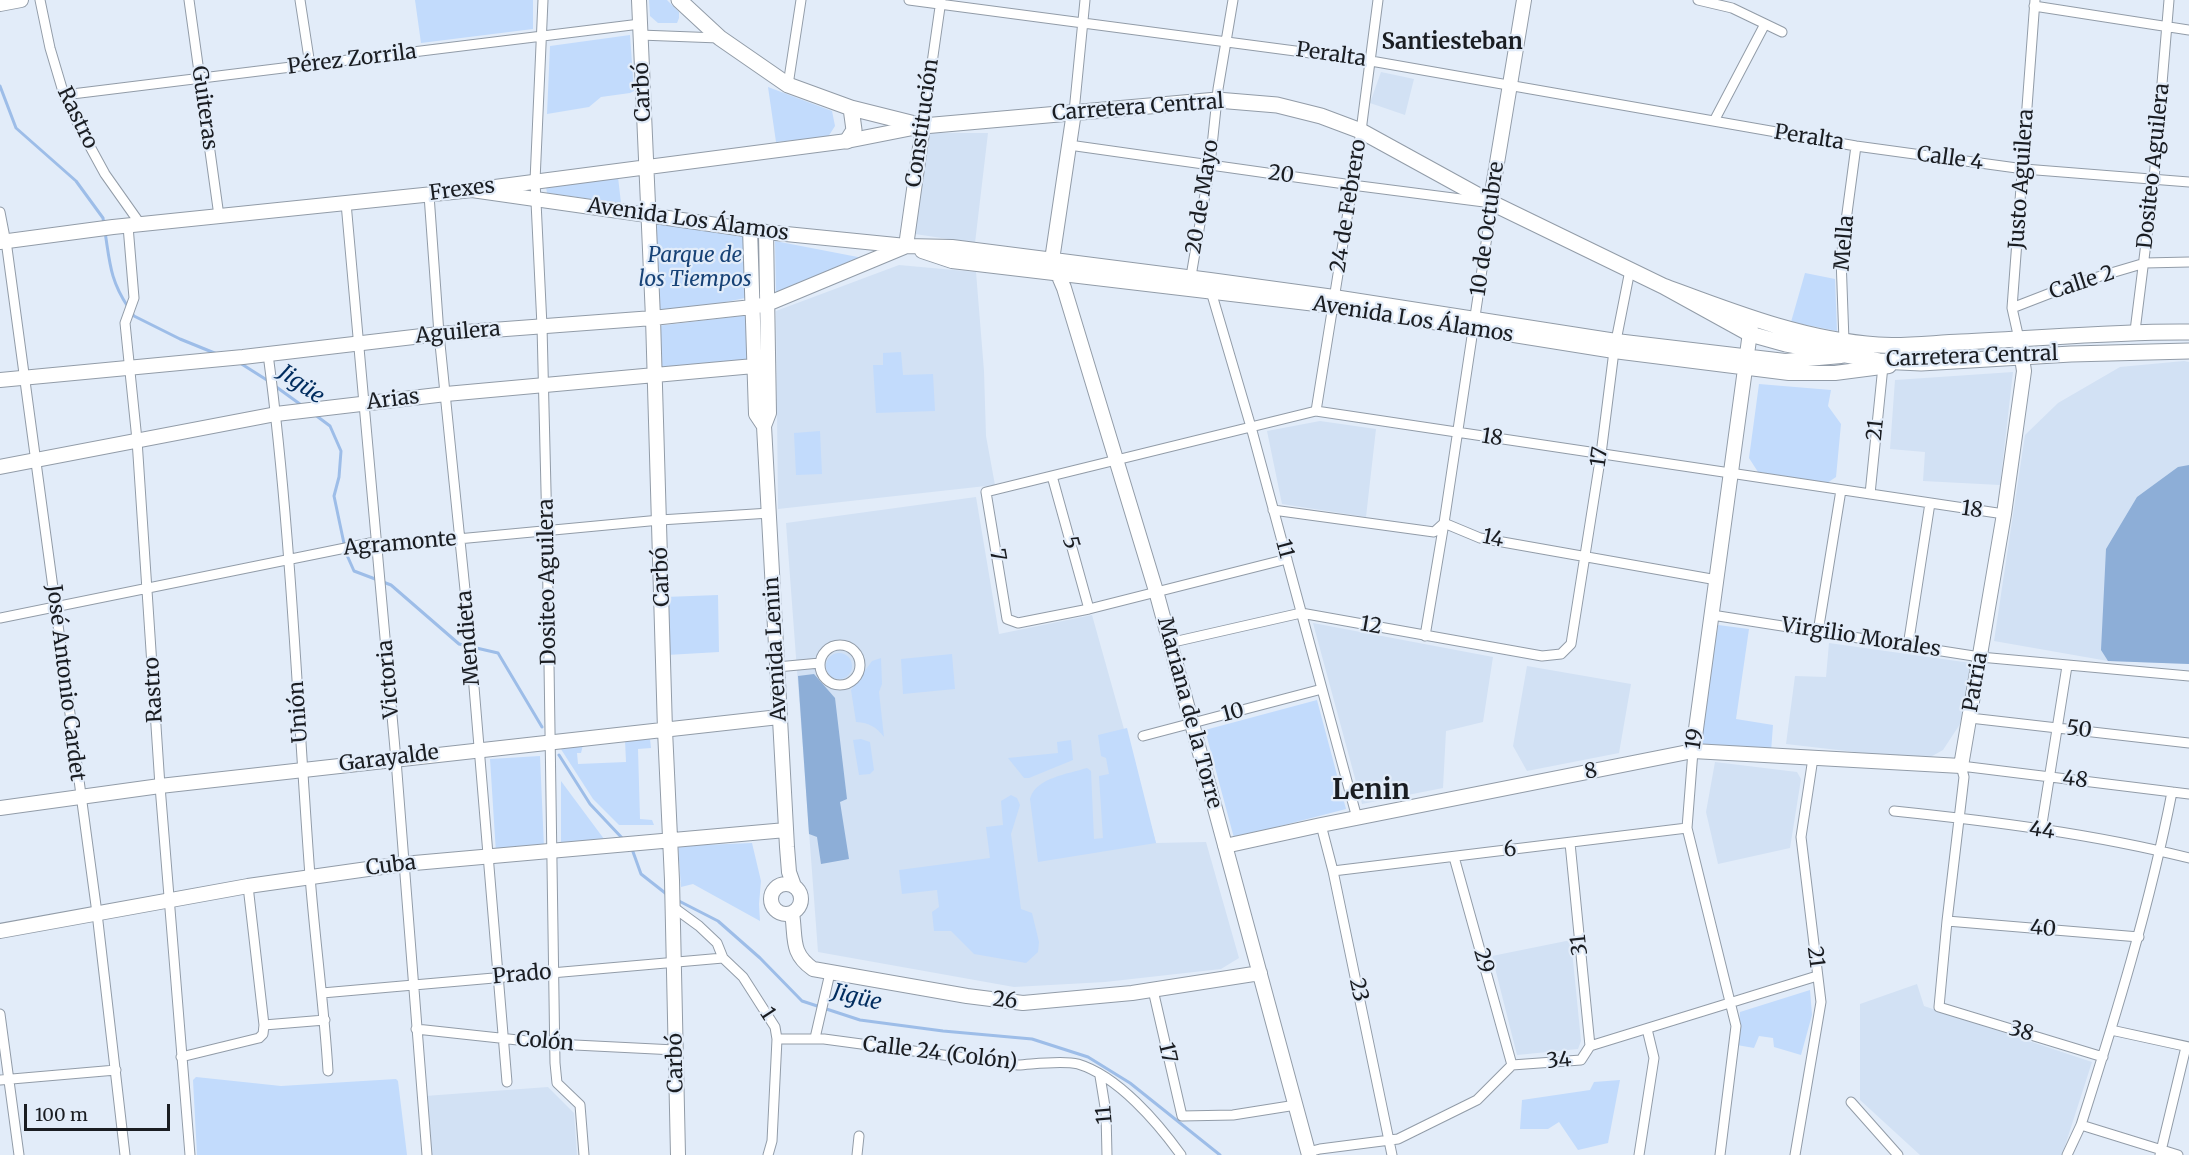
<!DOCTYPE html>
<meta charset="utf-8">
<style>
body{margin:0}
#map{position:relative;width:2189px;height:1155px;overflow:hidden;background:#e2ecf9;font-family:Merriweather,serif}
canvas{display:block}
.scale{position:absolute;left:24px;top:1104px;width:146px;height:27px;box-sizing:border-box;border:3px solid #1a1d22;border-top:0;padding-left:8px;font-size:18px;line-height:21px;white-space:nowrap;color:#1a1d22;-webkit-text-stroke:4px #e2ecf9;paint-order:stroke}
</style>
<div id="map">
<canvas width="2189" height="1155"></canvas>
<div class="scale">100 m</div>
</div>
<script>
const ctx = document.querySelector('canvas').getContext('2d');
ctx.lineJoin = 'round';
function fill(path, color) {
  ctx.fillStyle = color;
  ctx.fill(path, 'evenodd');
}
function trace(path, color, width, dash) {
  ctx.strokeStyle = color;
  ctx.lineWidth = width;
  ctx.lineCap = dash ? 'butt' : 'round';
  ctx.setLineDash(dash || []);
  ctx.stroke(path);
}
function write(font, color, halo, rows, align = 'center') {
  ctx.font = font + ' Merriweather,serif';
  ctx.lineWidth = 4.5;
  ctx.setLineDash([]);
  ctx.textBaseline = 'middle';
  ctx.strokeStyle = halo;
  ctx.fillStyle = color;
  for (const [text, x, y, turn = 0] of rows) {
    ctx.save();
    ctx.translate(x, y);
    ctx.rotate((+turn || 0) * Math.PI / 180);
    ctx.textAlign = isNaN(turn) ? turn : align;
    if (halo) ctx.strokeText(text, 0, 0);
    ctx.fillText(text, 0, 0);
    ctx.restore();
  }
}
fill(new Path2D(`
 M1381 72 1414 79 1405 115 1370 103Z
 M929 133H988L975 243 915 234Z
 M899 265 976 272 984 371 986 436 995 485 778 509 776 311Z
 M2184 361 2189 362V664L2108 661 1994 641 2025 435 2058 403 2120 367Z
 M2013 372 2000 485 1923 481 1925 452 1890 449 1895 380Z
 M1320 421 1376 429 1366 517 1282 504 1267 431Z
 M976 497 999 634 1092 615 1156 843 1206 842 1239 958 1221 969 1105 982 1014 987 818 952 786 523Z
 M1313 623 1493 657 1483 722 1446 731 1443 788 1362 804Z
 M1829 643 1971 663 1962 721 1943 750 1925 760 1786 744 1795 676 1826 677Z
 M1527 666 1631 684 1619 753 1527 771 1513 746Z
 M1715 762 1797 772 1801 779 1790 848 1718 864 1706 812Z
 M1571 940 1581 1041 1578 1049 1517 1055 1492 956Z
 M1917 984 1924 1006 2092 1062 2062 1155H1920L1860 1100V1004Z
 M548 1087 574 1113 577 1155H429L425 1096Z`), '#d2e1f4');
fill(new Path2D(`
 M415 0H533V29L421 43Z
 M649 0H667L679 12V18L677 23H658L650 16Z
 M630 35 634 91 630 93 601 97 589 107 547 114 550 46Z
 M768 87 832 111 835 126 828 137 776 142Z
 M618 177 621 203 547 193 546 187Z
 M655 222 744 237 745 298 702 307 657 313Z
 M775 241 863 258 776 296Z
 M1805 273 1835 279 1837 331 1791 322Z
 M749 315 750 364 657 370V326Z
 M901 352 903 375 933 374 935 411 876 413 873 365H883V353Z
 M1759 384 1831 390 1828 406 1841 424 1836 477 1827 483 1758 472 1749 458Z
 M820 431 822 474 796 475 794 433Z
 M718 595 719 652 667 655 665 597Z
 M1718 625 1749 629 1736 719 1773 725 1771 752 1700 745Z
 M826 666a13 13 0 1 1 26 0a13 13 0 1 1-26 0Z
 M952 654 955 689 903 694 901 659Z
 M881 658 882 684 879 692 884 737C876 727 870 723 856 722L851 690 872 661Z
 M1317 700 1346 809 1234 838 1205 730Z
 M1127 728 1156 843 1038 862 1030 799C1035 778 1068 774 1087 768L1091 771 1094 839 1103 838 1099 776 1109 774 1106 758 1101 756 1098 735Z
 M650 739 651 748 638 749 640 819 652 820 654 825H619L593 799 557 743 584 741 581 753H577L578 764 626 762 625 740Z
 M861 739 870 742 874 770 870 774 859 775 853 740Z
 M1071 740 1073 760 1029 778H1024L1008 758 1058 753 1057 742Z
 M540 756 544 848 496 853 490 759Z
 M561 781 607 843 561 847Z
 M1011 795 1017 798 1020 805 1011 834 1021 909 1032 913 1039 942 1038 952 1026 963 974 954 951 931H934L932 912 939 907 937 890 902 894 899 870 990 858 986 827 1003 825 1001 801Z
 M752 843 761 881 759 904 760 921 693 884 681 887 678 846Z
 M1810 990 1812 1015 1801 1055 1774 1047 1773 1038 1759 1036 1754 1048 1737 1045 1740 1012Z
 M196 1077 281 1086 396 1079 398 1081 407 1155H197L193 1080Z
 M1620 1080 1608 1143 1578 1150 1559 1122 1548 1129H1520L1522 1100 1590 1090 1594 1082Z`), '#c2dbfc');
fill(new Path2D(`
 M2189 465V664L2108 661 2101 650 2106 549 2137 497 2178 467Z
 M814 674 835 698 847 799 840 802 849 859 821 864 817 837 809 834 798 676Z`), '#8daed7');
trace(new Path2D(`
 M0 86 16 128 76 181 103 218 104 225
 M105 232C110 263 110 280 128 307
 M132 313 134 316 180 339 217 354
 M240 363 270 382
 M275 386 304 407
 M314 414 330 426 341 451 339 477 334 496 346 553 354 571 391 585 459 644 498 653 542 727
 M559 755 590 804 623 839
 M632 849 641 874 669 896
 M677 900 718 921 760 958 802 1001 860 1020 943 1031 1032 1039 1088 1057 1130 1083 1220 1155`), '#9dbde8', 3);
const street = new Path2D(`
 M40 0 50 48 64 95 81 130 105 174 141 225
 M189 0 219 216
 M300 0 310 65
 M543 0 535 181 542 326 547 531 555 1063 557 1083 580 1105 584 1155
 M909 0 1371 61 1856 146 2024 169 2189 182
 M1698 0 1732 8 1782 32
 M2034 6 2189 30
 M640 35 719 38
 M788 85 801 0
 M64 95 640 24
 M1074 112 1085 0
 M1714 121 1765 24
 M923 126 941 0
 M1069 145 1352 185 1492 203 1444 523 1425 636
 M429 195 439 334 470 639 507 1082
 M346 203 396 760 427 1155
 M0 212 7 248 97 913 125 1155
 M128 226 134 298 125 323 137 440 160 786 190 1155
 M1190 282 1210 165 1218 89 1233 0
 M1210 288 1251 427 1357 818
 M2012 308 2074 284 2145 263 2189 262
 M2135 331 2154 179 2169 0
 M2019 339 2012 308 2035 0
 M1844 341 1841 258 1856 146
 M268 354C291 527 297 702 310 876 315 941 324 1005 328 1071
 M1316 411 1361 131 1378 0
 M1052 476 1089 609
 M1870 494 1883 366
 M1273 510 1434 532 1444 523 1480 538 1717 580
 M1287 559 1089 609 1018 623 1007 619 986 492 1316 411 2004 514
 M1712 615 1980 657 2189 676
 M0 618 370 543 383 546 660 520 770 513
 M1818 632 1841 490
 M1169 643 1301 613 1542 656 1561 654 1571 644 1601 454 1614 351 1630 270
 M820 665a20 20 0 1 1 40 0a20 20 0 1 1-40 0Z
 M1908 646 1930 503
 M777 667 820 663
 M1970 718 2189 743
 M1143 736 1322 689
 M1693 751 1687 828 1736 1026 1720 1155
 M1894 811C1991 821 2094 834 2189 858
 M1321 825 1333 871 1392 1155
 M2041 830 2067 666
 M1570 843 1590 1046
 M1454 857 1512 1065
 M1333 871 1687 828
 M248 886 264 1025
 M673 907 699 926 717 943 723 958 743 977 775 1027 777 1039 772 1141 768 1155
 M1947 921 2139 937
 M1153 990 1182 1116 1233 1115 1296 1105
 M322 993 723 958
 M0 1014 19 1155
 M416 1029 555 1044 675 1050
 M2111 1030 2189 1047
 M815 1038 830 973
 M777 1039H824L1018 1065C1035 1064 1062 1060 1078 1064 1118 1076 1158 1123 1181 1155
 M181 1057 259 1038 263 1034 264 1025 325 1020
 M2103 1057 1939 1007 1947 921 1964 777 1961 766 2189 794
 M1100 1076 1106 1113 1107 1155
 M0 1080 116 1070
 M1851 1102 1898 1155
 M2081 1125 2178 1155
 M1308 1152 1320 1149 1398 1139 1477 1100 1512 1065 1581 1060 1590 1046 1817 976
 M857 1155 859 1136
 M1639 1155 1654 1058 1647 1029
 M1795 1155 1821 1002 1801 837 1813 758
 M2067 1155 2081 1125C2116 1015 2150 905 2172 792
 M2160 1155 2186 1047`);
const secondary = new Path2D(`
 M639 0 653 318 665 730 672 880 678 1155
 M0 4 21 0
 M1074 112 1052 260 1064 288 1156 591 1309 1155
 M472 190 766 232 906 246 952 247 1210 280 1334 297 1616 341 1785 361 1841 356
 M1492 203 1493 187 1524 0
 M750 229 756 414 764 426
 M766 232 769 413 764 426 787 847 789 872 794 886
 M0 242 113 227 472 190 847 141 923 126 906 246
 M922 251 952 261 1333 306 1614 351 1789 373H1835L1889 366
 M0 380 243 357 439 334 653 318 752 307 767 304 904 247
 M0 467 276 414 446 394 754 366
 M1693 751 1751 325
 M0 808 160 786 779 717
 M1225 846 1321 825 1693 751 1961 766 2004 514 2024 371 2019 339
 M771 899a15 15 0 1 1 30 0a15 15 0 1 1-30 0Z
 M792 913C796 938 790 953 813 969L967 996 1023 1003 1132 993 1260 973
 M0 931 248 886 403 864 786 830`);
const primary = new Path2D(`
 M679 0 720 38 788 85 851 108 923 126 1217 100 1277 105 1321 116 1361 131 1492 203 1663 286
 M847 141 854 130 851 108
 M2189 332C2113 331 2037 339 1961 342 1934 343 1905 347 1878 345 1803 340 1733 312 1663 286L1750 334 1786 344 1879 361 1921 363 2071 354 2189 351`);
trace(street, '#929ca8', 11);
trace(secondary, '#929ca8', 16);
trace(primary, '#929ca8', 17);
trace(street, '#fff', 9);
trace(secondary, '#fff', 14);
trace(primary, '#fff', 15);
write('21px', '#1a1d22', '#e2ecf9', [
 ["Peralta",1331,55,8],
 ["Pérez Zorrila",352,60,-7],
 ["Carbó",643,92,-92],
 ["Guiteras",204,108,82],
 ["Carretera Central",1138,108,-4],
 ["Rastro",77,118,64],
 ["Constitución",923,123,-82],
 ["Peralta",1809,138,9],
 ["Calle 4",1950,159,8],
 ["Dositeo Aguilera",2154,166,-84],
 ["20",1281,175,8],
 ["Justo Aguilera",2022,179,-86],
 ["Frexes",462,190,-7],
 ["20 de Mayo",1203,197,-81],
 ["24 de Febrero",1349,206,-81],
 ["Avenida Los Álamos",688,220,8],
 ["10 de Octubre",1488,229,-82],
 ["Mella",1845,243,-85],
 ["Calle 2",2082,283,-18],
 ["Avenida Los Álamos",1413,320,9],
 ["Aguilera",458,333,-5],
 ["Carretera Central",1972,357,-2],
 ["Arias",393,400,-7],
 ["21",1876,430,-84],
 ["18",1492,438,9],
 ["17",1600,457,-82],
 ["18",1972,510,8],
 ["14",1493,539,12],
 ["5",1070,543,75],
 ["Agramonte",400,544,-5],
 ["11",1284,549,75],
 ["7",997,555,80],
 ["Carbó",662,577,-92],
 ["Dositeo Aguilera",548,582,-91],
 ["12",1371,626,10],
 ["Mendieta",469,638,-95],
 ["Virgilio Morales",1861,638,9],
 ["Avenida Lenin",776,649,-93],
 ["Victoria",389,679,-95],
 ["Patria",1976,682,-80],
 ["José Antonio Cardet",65,683,83],
 ["Rastro",154,690,-93],
 ["Unión",299,712,-94],
 ["Mariana de la Torre",1189,713,75],
 ["10",1233,713,-15],
 ["50",2079,730,7],
 ["19",1695,739,-82],
 ["Garayalde",389,759,-7],
 ["8",1591,772,-12],
 ["48",2075,780,7],
 ["44",2042,831,9],
 ["6",1510,850,-7],
 ["Cuba",391,866,-7],
 ["40",2043,929,5],
 ["31",1580,945,-96],
 ["21",1815,957,83],
 ["29",1483,961,74],
 ["Prado",522,975,-5],
 ["23",1358,990,78],
 ["26",1005,1001,6],
 ["1",767,1014,57],
 ["38",2021,1032,17],
 ["Colón",545,1042,5],
 ["17",1167,1053,77],
 ["Calle 24 (Colón)",940,1054,7],
 ["34",1559,1061,-5],
 ["Carbó",676,1063,-91],
 ["11",1105,1115,-95]
]);
write('italic 21px', '#174276', '#e2ecf9', [
 ["Parque de",695,256],
 ["los Tiempos",695,280]
]);
write('bold 22px', '#1a1d22', '#e2ecf9', [
 ["Santiesteban",1452,43]
]);
write('italic 22px', '#002c5e', '#e2ecf9', [
 ["Jigüe",301,385,35],
 ["Jigüe",857,998,14]
]);
write('bold 27px', '#1a1d22', '#e2ecf9', [
 ["Lenin",1371,791]
]);
</script>
